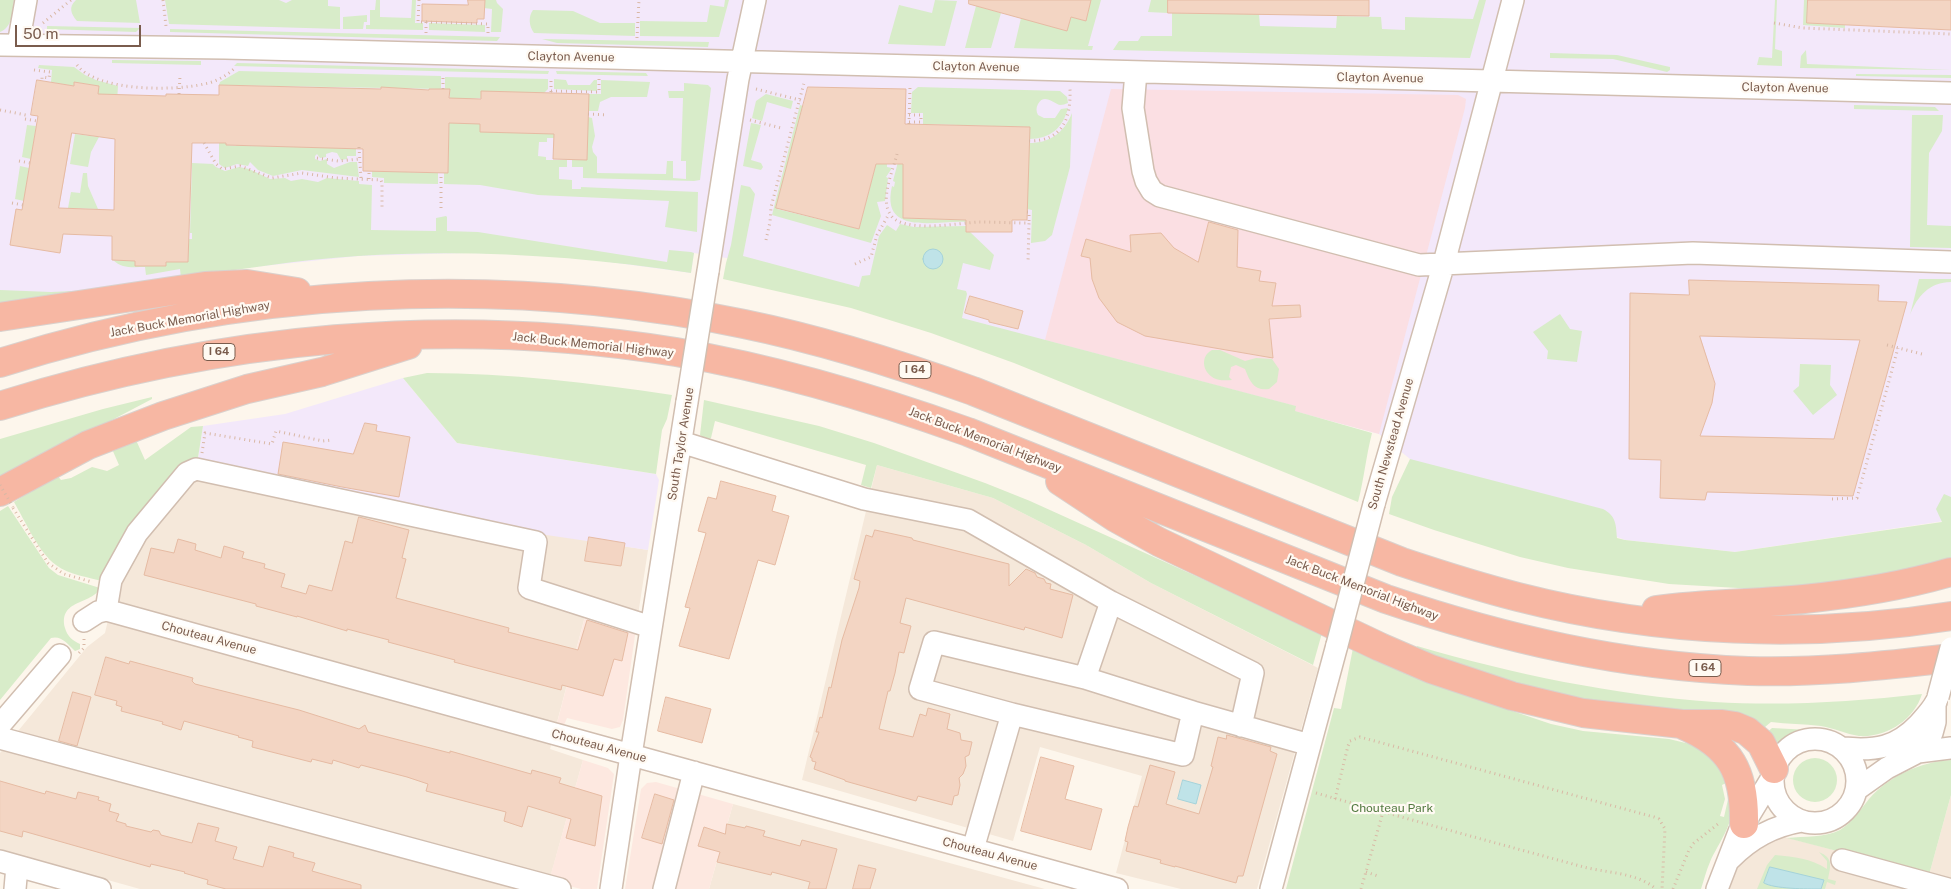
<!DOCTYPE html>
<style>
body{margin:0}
#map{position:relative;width:1951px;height:889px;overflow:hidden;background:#fdf6ec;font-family:"Public Sans",sans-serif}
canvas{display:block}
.scale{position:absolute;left:15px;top:25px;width:126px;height:22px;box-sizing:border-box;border:2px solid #7a5c4d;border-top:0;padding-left:6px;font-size:15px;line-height:18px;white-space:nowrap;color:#7a5c4d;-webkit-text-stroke:4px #fffaf3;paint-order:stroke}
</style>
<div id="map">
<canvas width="1951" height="889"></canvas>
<div class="scale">50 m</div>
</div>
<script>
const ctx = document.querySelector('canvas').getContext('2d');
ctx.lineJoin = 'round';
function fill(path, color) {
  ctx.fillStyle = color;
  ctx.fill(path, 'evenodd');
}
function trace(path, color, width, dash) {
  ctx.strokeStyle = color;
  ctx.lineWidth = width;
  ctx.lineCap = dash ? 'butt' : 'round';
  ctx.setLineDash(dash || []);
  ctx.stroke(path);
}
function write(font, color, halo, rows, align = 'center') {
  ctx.font = font + ' "Public Sans",sans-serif';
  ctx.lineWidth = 4.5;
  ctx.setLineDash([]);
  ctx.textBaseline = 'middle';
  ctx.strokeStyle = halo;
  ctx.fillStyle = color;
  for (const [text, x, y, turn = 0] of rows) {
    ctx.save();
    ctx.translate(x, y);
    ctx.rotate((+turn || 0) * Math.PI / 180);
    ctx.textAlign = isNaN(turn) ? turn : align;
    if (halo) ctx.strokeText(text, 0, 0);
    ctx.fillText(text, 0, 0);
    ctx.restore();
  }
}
fill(new Path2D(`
 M877 465 993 498 1086 545 1151 583 1318 668 1257 889H1181L1116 873 1142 776 1040 747 1013 841 802 780Z
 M192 478 648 550 638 615 589 601 550 749 583 760 547 889H140L0 850V753L87 647 105 633 115 590 143 535Z
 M1951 795V889H1729L1737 869 1745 858 1777 835 1929 875Z
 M733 804 1045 889H709Z`), '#f5e8da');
fill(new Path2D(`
 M586 613 636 628 623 720 620 727 612 729 567 718 564 725 557 723Z
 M583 760 608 768 614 774 597 889H581L549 881Z
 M656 782 733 804 709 889H625L641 789 647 783Z`), '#fde8e0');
fill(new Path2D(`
 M0 0H1951V520L1735 552 1625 540 1415 463 1379 434 1294 411 1295 406 733 259 694 253 691 273 587 259 519 254 467 253 359 256 244 268 0 306Z
 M403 378 457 443 656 474 659 480 648 550 533 533 197 464 203 426 285 414Z`), '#f3e8fa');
fill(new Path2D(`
 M1111 89 1458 95 1466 99 1465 108 1379 434 1294 411 1295 406 1045 340Z`), '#fbdfe3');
fill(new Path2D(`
 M0 0H14C12 12 13 27 0 32Z
 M76 0H136L140 23 77 21C71 14 68 7 76 0Z
 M165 0H279L286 3 292 0H328V6L340 7V29L169 24Z
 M376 0H380V17L411 18 412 0H416L415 23H423V30L366 29V25H370V10H375Z
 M485 0H496L497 3 503 9 501 32H491L492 9 484 8Z
 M725 0H729L719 37 640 36V21L707 22 710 5 724 7Z
 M935 0 957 1 945 46 888 44 899 5 932 13Z
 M1091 0H1101L1088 46H1093L1092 50 1014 48 1021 18 1067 31 1071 17 1086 21Z
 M1151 0H1168V13L1148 12Z
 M1479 0H1486L1470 58 1113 50 1119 41H1138L1141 36H1172V13L1259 14 1260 26 1336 28 1337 16 1381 17 1382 29 1405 30V17L1473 19Z
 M1775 0H1777L1775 49 1782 51V66L1757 65 1759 57 1772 58Z
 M1804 0H1808L1807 23 1845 25V28L1803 25Z
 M976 6 1001 13 991 48H965Z
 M533 10 573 11 600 23H635V36L534 33C529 26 528 17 533 10Z
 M367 15V22H364L363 29H343V17Z
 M429 23 485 25V32L429 30Z
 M47 26 140 28 136 32 47 29Z
 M170 29 500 37 497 41 170 32Z
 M542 39 709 42 708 47 557 43Z
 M1806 50 1807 64 1951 70 1800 68 1801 56Z
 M1550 53 1617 55 1670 67V70L1667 72 1613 59 1550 58Z
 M112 60 201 61V65L112 63Z
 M237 63 549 71 548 74 234 66Z
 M39 65 74 67 85 75 96 80 118 86 117 102 97 99 99 86 75 82 74 86 51 82 52 70 38 68Z
 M239 71 441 76V89L219 85 220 82Z
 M556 71 646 73 648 76 557 74Z
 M1856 74 1951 75V78L1856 76Z
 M445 77 548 79V89L544 93 468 99 480 124 554 134V138H547V142H539L538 156 546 157V160H567V167H559V179L572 180V189H581V187L698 192 697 232 665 227 669 201 538 195 480 185 444 184V173H448L450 90 445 89Z
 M554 79 566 80 568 85H590L594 80H597V91L554 89Z
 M601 80 650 82 647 97H611L600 102 598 111H588L589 94H601Z
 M684 83 708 85 711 88 700 180 694 181 583 178V167H572V160H587L588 117 592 118 595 136 592 147 593 152 597 157V173L666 174 667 161H673V178L686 179V161H681L683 98H669L668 91H684Z
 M918 87 1060 91 1067 97 1068 103C1065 104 1063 105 1060 105 1053 103 1044 93 1038 104 1036 108 1036 111 1038 115L1044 118H1055L1061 109 1068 108C1063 128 1050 139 1029 139V127L923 124V113H911L912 92Z
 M766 94 793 101 791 109 767 102 762 121 752 118 756 101Z
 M800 105 803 106 777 209 859 229 876 164H887V167L892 168 886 177 888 178 885 201 877 202 881 216 871 243 772 215Z
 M1854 105 1935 107 1939 111 1854 109Z
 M1072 113 1070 167 1052 235 1045 241 1031 243 1032 210 1027 209 1029 143C1050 143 1064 133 1072 113Z
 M1912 115H1943L1942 131 1929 153 1927 225 1951 226V248L1910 247Z
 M751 123 761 125 751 160 761 163 763 167 761 170 743 166Z
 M27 125 36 126 31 159 22 157Z
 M75 134 99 137 91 152 88 167 70 164Z
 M219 143H226L227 145 236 146 237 144 245 146 356 147V156H347V159L341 160 337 153 332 152 326 154V157L320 158 317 154 315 156V159L320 161 327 159V164L334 168 350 162H357L359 177 302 170 273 176 258 170 250 162 248 166 237 164 225 168 219 164Z
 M899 158H903V218L966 220V222C937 220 880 237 892 186L894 187 895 182 893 181Z
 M192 163 213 164 216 167 225 171 239 167 249 169 270 179 285 178 291 181 302 179 318 182 327 178 359 181V184L372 185 371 230 436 231V218L446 216 447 217V231L478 232 667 262 669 250 691 252 694 253 691 273C580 256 470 249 358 256 299 260 240 269 181 278L180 269 146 275 145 267C133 267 122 269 113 260L135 261V266H166V262H188L189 239H192V233H190Z
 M20 166 29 168 24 201 15 199Z
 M372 171 438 173V184L384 183V178L372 177Z
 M83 173H87L88 186 98 209 68 208 71 192 80 193Z
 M741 185 750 187 755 194 743 256 859 287 862 276 870 275 879 236 887 225 896 231 900 224 914 227 966 226V231L970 232 994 255 990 270 963 263 957 289 966 291 967 294 962 318 1296 406 1295 411 1372 433C1366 456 1364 479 1358 502L1014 363 931 333 851 308 723 279 726 263 731 245Z
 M1919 279H1951V282C1930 282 1917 296 1910 315Z
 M0 290 51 292 97 290 0 306Z
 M1560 314 1570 329 1582 331 1577 362 1547 359 1548 351 1533 332Z
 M1212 350H1220L1245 361 1256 358 1272 359 1279 369 1277 382 1269 389C1254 391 1250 382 1245 369L1236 365 1231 367 1229 377 1232 380C1227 380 1221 381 1216 379 1203 374 1199 357 1212 350Z
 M1800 364 1831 365 1830 385 1837 395 1813 415 1793 391 1799 386Z
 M427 373C509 373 591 383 672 395L667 419 662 430 656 474 457 443 403 378Z
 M152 397V399L0 479V439L103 409Z
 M704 400 819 426 874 443 985 483 1030 501 1322 633 1313 665 1151 583 1086 545 993 498 877 465 871 488 861 485 866 465 715 421 711 438 706 440 700 435Z
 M203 426 197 464 105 582C89 577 69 575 56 565 39 553 25 521 14 502L57 475 61 480 71 478 92 467 107 471 119 465 112 449 136 440 145 460 191 427Z
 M1410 459 1603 509C1616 516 1616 524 1617 538L1625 540 1735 552 1942 522 1936 509 1944 494 1951 497V560L1884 578 1773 590 1669 584 1568 568 1520 557 1434 530 1389 514 1392 497Z
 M8 506 49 568 58 575 100 588C92 605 58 599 65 628 67 636 73 641 80 644V649L75 651C68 644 61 635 51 638L0 700V511Z
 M1417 646C1513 674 1614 695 1714 702 1783 706 1853 702 1922 694 1914 720 1886 738 1859 736 1846 734 1834 728 1821 726 1804 724 1787 724 1771 722L1759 732 1545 694 1415 652Z
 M1353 648 1407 673 1447 689 1551 724 1583 731 1669 739 1694 745 1705 752 1714 760 1728 782 1722 785 1725 799 1720 816 1724 817 1729 795C1740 817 1718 843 1710 862 1706 871 1704 880 1701 889H1286L1334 708 1341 709Z
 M1772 728 1809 730 1785 740 1774 753 1763 736Z
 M1793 780a22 22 0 1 1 44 0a22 22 0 1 1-44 0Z
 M1951 760V795L1929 875 1787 838C1804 836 1825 838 1840 830 1853 822 1860 810 1869 799 1889 776 1920 762 1951 760Z
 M1819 852C1833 858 1831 865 1828 879L1836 881 1835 885 1827 882 1825 889H1757L1767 865 1775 855C1795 857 1810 858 1827 869V861Z`), '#d8ecc9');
const water = new Path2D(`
 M923 259a10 10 0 1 1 20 0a10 10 0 1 1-20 0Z
 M1183 780 1201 785 1196 804 1178 799Z
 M1770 867 1824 880 1821 889C1807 889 1774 889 1764 883Z`);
fill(water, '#bfe3e8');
trace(water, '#a5d3da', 1);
const building = new Path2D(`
 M468 0H485L484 19H477V23L422 21V4L468 5Z
 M969 0H1091L1086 21 1071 17 1067 31 969 4Z
 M1168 0H1369V16L1168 13Z
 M1808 0H1951V30L1807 23Z
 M37 80 74 86V82L99 86 98 94 166 96V94L219 95V85L381 89V87L429 90V89H450L449 98 481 99V91L589 94 587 160 553 159 554 134 480 132V124L449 123 448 173 363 171V149L226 145V143H192L188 262H166V266H135V261L112 260V236L63 234 60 253 10 245 16 209 22 210 38 116 31 115ZM72 133 115 139 114 210 59 208Z
 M808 87 906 89 905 124 1030 127 1027 220H1012V232H966V220L903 218V164H876L859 229 776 208Z
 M1209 222 1238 230 1237 267 1261 271 1259 281 1276 283 1272 306 1300 305 1301 317 1269 319 1273 358 1145 336 1117 322 1099 298 1092 279 1090 258 1081 256 1086 239 1131 252 1130 235 1161 233 1174 248 1198 262Z
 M1689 280 1879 285 1878 301 1907 302 1853 496 1707 492 1705 500 1660 498 1661 460 1629 459 1630 293 1689 295ZM1700 336 1860 340 1834 439 1700 436 1712 403 1715 384Z
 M970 296 1023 311 1018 329 989 322V320L965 313Z
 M365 423 377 425 376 431 410 437 399 497 342 487 278 474 283 442 353 454Z
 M721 481 776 496 772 511 789 516 775 565 758 560 729 659 679 646 690 608 685 607 706 533 698 531 708 497 716 499Z
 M359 517 409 530 402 558 406 559 396 598 509 628 508 632 578 650 587 620 628 633 622 661 614 659 603 696 562 685 561 690 473 667 454 662 455 660 388 642 389 640 347 629V631L297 616V617L256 606V604L144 575 151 548 174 553 178 539 196 544 195 550 221 558 224 546 244 552 242 558 265 564 264 568 285 574 281 587 306 594 309 585 332 591 345 541 352 543Z
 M875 530 912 538 913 540 1009 564V586L1026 569 1035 573 1037 577 1044 579 1046 583 1051 584 1050 589 1073 595 1062 638 1025 627 1024 630 906 598 900 623 911 626 904 653 899 652 895 673 890 691H888L879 729 913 737 920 714 926 716 928 708 950 714 947 729 960 733 961 740 972 742 969 755 965 757 966 766 963 774 959 778 960 785 958 795 954 796 952 805 918 796 916 801 845 781V780L814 769 816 762 812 761V758L810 757 819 732H816L820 717 822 718 829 687 831 688 842 640 859 588 860 581 854 579 866 535 872 537Z
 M589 537 625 543 621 566 585 561Z
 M106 657 129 664 130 661 193 678 192 681 195 684 299 710 359 729 365 725 368 732 450 753V751L531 774 532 770 561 778 559 783 602 796 595 846 566 838 571 819 528 806 522 827 504 821 506 812 426 791 428 784 407 777 361 765 359 768 333 760 332 764 312 759 311 762 252 747 253 741 238 737 239 736 184 721 181 730 162 724 163 722 121 711 122 707 116 705 117 701 95 695Z
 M73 692 91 697 77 746 59 741Z
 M666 697 711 709 702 743 658 731Z
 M1227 735 1271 747 1270 751 1277 754 1243 876H1238L1236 883 1175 866V867L1160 863 1161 860 1126 851 1128 842 1125 841 1128 827 1134 806 1138 807 1150 765 1175 772 1166 804 1199 814 1213 767 1211 766 1218 737 1226 739Z
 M1041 757 1074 766 1065 799 1102 809 1091 850 1021 831Z
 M0 781 45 794 46 791 76 799 78 792 99 797 98 800 111 804 109 811 119 814 116 821 126 824V826L151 832 153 830 159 831 161 835 192 843 198 823 219 828 215 841 237 847 233 859 263 867 269 846 294 853 293 857 315 863 312 871 361 885V889H226L207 884 208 880 184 873 185 872 151 864 150 867 23 831 22 837 0 831Z
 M655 794 674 800 662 844 642 838Z
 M727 824 745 828 746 826 765 831 763 836 800 846 802 840 837 849 826 889H808L810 882 772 872 771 875 717 862 720 852 698 846 704 827 725 834Z
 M859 865 876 869 870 889H853Z`);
fill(building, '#f3d5c3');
trace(building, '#e6bba3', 1);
const minor = new Path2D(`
 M0 45 225 48 1951 93
 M18 45 26 0
 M1136 72 1133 108 1143 171 1146 181 1152 191 1160 196 1419 265 1693 253 1951 262
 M708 271 738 79 755 0
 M681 442 864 499 968 520 1111 602 1085 678 934 642 920 689 1012 714 973 849
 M1374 504 1444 263 1513 0
 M1111 602 1253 673 1241 726
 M106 610 111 580 137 533 187 473 196 469 536 542 529 588 651 627
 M84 621 98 612 106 610 1117 889
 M1085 678 1193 712
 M1012 714 1183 755 1193 712 1310 745
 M0 725 60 655
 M0 738 560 889
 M1773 781a42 42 0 1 1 84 0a42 42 0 1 1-84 0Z
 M1843 748C1876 751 1896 748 1919 724 1925 717 1932 710 1936 702
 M1918 752 1951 748
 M1856 790 1887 768 1918 752 1932 733 1935 722V704
 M1730 859C1751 838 1773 826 1802 821
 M1842 860 1948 889
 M0 861 100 889
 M15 889 17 866
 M611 889 631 755 687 402
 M664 889 694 772
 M1271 889 1337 645
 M1717 889 1739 832 1773 776`);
const highway = new Path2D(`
 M0 317 205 286 247 284 297 292
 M0 363C238 287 498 273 744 324 822 340 898 364 973 391L1402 562C1441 575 1479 587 1518 597 1659 633 1808 639 1951 616
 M0 406C218 337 450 315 676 352 776 369 873 398 968 432L1386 599C1505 639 1621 666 1748 671 1815 673 1884 666 1951 658
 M1060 481 1116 518 1159 542 1380 647 1431 669 1512 696 1583 713 1682 724H1722L1735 726 1747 731 1761 743 1774 769
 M0 492 88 445 163 416 247 389 322 372 408 345
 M1656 610C1705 603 1755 604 1804 599 1854 594 1903 586 1951 572
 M1683 725C1731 746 1745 772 1744 824`);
trace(minor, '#d1beb0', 24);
trace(highway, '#dad1cd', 30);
trace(new Path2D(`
 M163 0 166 26
 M419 0 418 22H426V33
 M426 22 488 24V34
 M43 23 71 0
 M1774 23 1803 28 1951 34
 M637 38 639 0
 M77 65C97 92 175 91 204 84 216 82 226 76 235 68
 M34 70 50 72 49 78 42 77V80
 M443 89V74
 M756 89 804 101
 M551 91 599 92V78
 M551 92V77
 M179 94 180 76
 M0 110 26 115
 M588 114 608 115
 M25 119 37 121
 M750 120 781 128
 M909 122H921V115H909
 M909 124 910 86
 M1029 141C1063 141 1071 118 1070 89
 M204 143 216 164 222 169 240 166 272 178 302 173 336 178 381 180 382 183V207
 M359 147 361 179
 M897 154C893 171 880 198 890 214 901 234 959 223 979 222 995 222 1012 223 1029 223L1028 263
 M317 158 338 161 360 159
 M19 161 30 163
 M369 179V171
 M12 203 23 205
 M441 208V173
 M1027 212H1029V223
 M766 240 770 222 771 207 804 83
 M855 264 871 257 877 235 889 214
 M1887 345 1922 354
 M202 453 205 433 272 444 276 431 323 441 332 440
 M1832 499 1857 498 1898 348
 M13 508 48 563 64 574 92 582
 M79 653 84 648V639
 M1316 793C1404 818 1492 842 1580 866 1604 873 1637 872 1656 889
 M1335 799 1348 746 1350 741 1360 737 1654 817 1659 819 1665 829 1662 889
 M1366 872 1378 876
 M1361 889 1383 812
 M1673 889 1689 850 1694 843 1718 824`), '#d9b8a5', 3, [1, 4]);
trace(minor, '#fff', 21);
trace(highway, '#f7b7a3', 28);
const minorBridge = new Path2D(`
 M687 402 708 271
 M1337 645 1374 504
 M1938 697 1951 648`);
trace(minorBridge, '#d1beb0', 24, []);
trace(new Path2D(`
 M0 485 13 507`), '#d9b8a5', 3, [1, 4]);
trace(minorBridge, '#fff', 21);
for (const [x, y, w] of [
 [219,352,32],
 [915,370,32],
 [1705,668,32]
]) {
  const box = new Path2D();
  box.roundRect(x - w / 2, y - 8.5, w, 17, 4);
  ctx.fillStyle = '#fffaf3';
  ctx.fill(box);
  trace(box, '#7a5c4d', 1);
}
write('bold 11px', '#7a5c4d', null, [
 ["I 64",219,352],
 ["I 64",915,370],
 ["I 64",1705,668]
]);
write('12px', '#7a5c4d', '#fffaf3', [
 ["Clayton Avenue",571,57,1],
 ["Clayton Avenue",976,67,1],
 ["Clayton Avenue",1380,78,1],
 ["Clayton Avenue",1785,88,1],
 ["Jack Buck Memorial Highway",190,319,-10],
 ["Jack Buck Memorial Highway",593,345,6],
 ["Jack Buck Memorial Highway",985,440,21],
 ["South Taylor Avenue",681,444,-81],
 ["South Newstead Avenue",1391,444,-74],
 ["Jack Buck Memorial Highway",1362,588,21],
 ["Chouteau Avenue",209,638,15],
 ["Chouteau Avenue",599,746,15],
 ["Chouteau Avenue",990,854,15]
]);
write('12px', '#537a41', '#fffaf3', [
 ["Chouteau Park",1392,808]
]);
</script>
